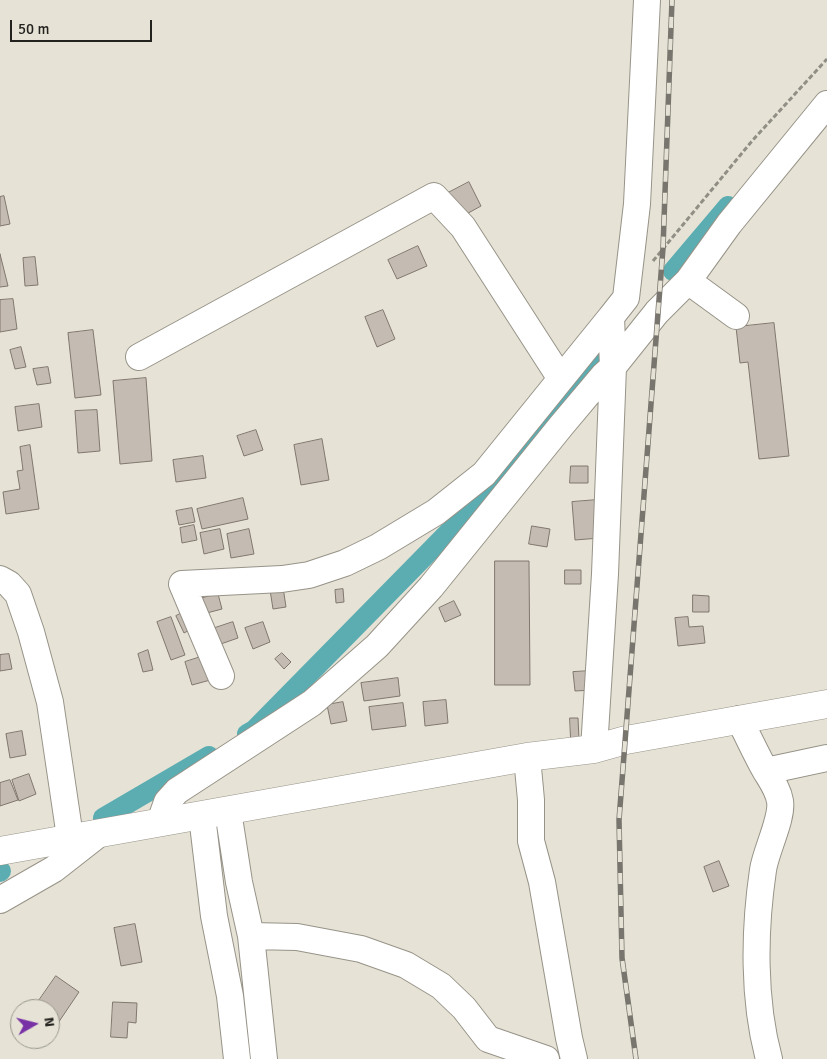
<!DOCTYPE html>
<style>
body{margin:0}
#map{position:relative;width:827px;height:1059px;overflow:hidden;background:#e6e3d6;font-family:Signika,sans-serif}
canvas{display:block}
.north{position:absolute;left:10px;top:999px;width:50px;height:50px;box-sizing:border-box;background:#e6e3d6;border:1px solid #98968c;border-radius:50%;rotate:82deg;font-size:14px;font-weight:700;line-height:20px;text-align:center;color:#23221e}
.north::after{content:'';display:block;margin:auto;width:18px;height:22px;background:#7832a6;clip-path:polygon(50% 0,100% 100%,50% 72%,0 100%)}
.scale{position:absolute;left:10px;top:20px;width:142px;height:22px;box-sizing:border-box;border:2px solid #23221e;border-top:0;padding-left:6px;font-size:15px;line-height:18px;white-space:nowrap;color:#23221e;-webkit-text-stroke:4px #e6e3d6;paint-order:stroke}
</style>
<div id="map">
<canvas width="827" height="1059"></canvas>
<div class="north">N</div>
<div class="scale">50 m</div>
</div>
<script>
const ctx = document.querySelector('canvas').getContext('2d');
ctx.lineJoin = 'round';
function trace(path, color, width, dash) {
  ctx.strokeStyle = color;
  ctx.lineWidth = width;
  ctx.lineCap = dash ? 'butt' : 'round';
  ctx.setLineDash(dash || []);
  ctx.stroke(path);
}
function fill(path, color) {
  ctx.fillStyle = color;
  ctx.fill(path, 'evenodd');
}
trace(new Path2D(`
 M673 271 728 206
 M247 734 254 730 485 495 599 353
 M103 818 209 756
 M0 872 1 871`), '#5cadb2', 20);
const building = new Path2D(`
 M469 182 481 206 461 217 448 193Z
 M4 196 10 224 0 226V197Z
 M418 246 427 266 397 279 388 260Z
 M0 254 8 286 0 287Z
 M35 257 38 285 25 286 23 258Z
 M13 299 17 329 0 332V300Z
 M383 310 395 339 377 347 365 317Z
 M774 323 789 456 759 459 748 362 740 363 736 327Z
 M93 330 101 395 75 398 68 333Z
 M21 347 26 367 15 369 10 350Z
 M48 367 51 383 37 385 33 369Z
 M146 378 152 461 120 464 113 381Z
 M39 404 42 427 18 431 15 407Z
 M97 410 100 451 78 453 75 411Z
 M256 430 263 450 244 456 237 436Z
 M322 439 329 480 301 485 294 445Z
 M30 445 39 509 6 514 3 492 20 489 17 471 23 470 20 447Z
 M203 456 206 478 176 482 173 460Z
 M571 466H588V483H570Z
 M243 498 248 519 202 529 197 509Z
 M597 500 600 538 575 540 572 502Z
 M192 508 195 522 179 525 176 511Z
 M194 525 197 540 182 543 180 528Z
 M532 526 550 529 547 547 529 544Z
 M220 529 224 549 204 554 200 533Z
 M249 529 254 554 231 558 227 534Z
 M495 561H529L530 685H495Z
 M565 570H581V584H565Z
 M283 587 286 607 273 609 270 590Z
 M343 589 344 602 336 603 335 590Z
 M218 594 222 609 203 614 199 599Z
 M693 595 709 596V612H693Z
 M454 601 461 615 445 622 439 608Z
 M186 611 195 627 184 633 176 616Z
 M171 617 185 655 171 660 157 622Z
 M688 617 689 627 703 626 705 643 678 646 675 618Z
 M233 622 238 638 215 646 209 630Z
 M263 622 270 642 253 649 245 628Z
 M148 650 153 670 143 672 138 654Z
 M282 653 291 662 284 669 275 659Z
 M9 654 12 669 0 671V655Z
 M207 655 214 679 192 685 185 662Z
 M590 671 592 690 575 691 573 672Z
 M398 678 400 696 364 701 361 683Z
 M446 700 448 723 425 726 423 702Z
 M343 702 347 721 331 724 327 705Z
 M403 703 406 726 372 730 369 707Z
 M570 718H578L579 739H571Z
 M22 731 26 755 10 758 6 734Z
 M29 774 36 794 19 801 12 780Z
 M10 780 18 800 0 806V783Z
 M719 861 729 886 713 892 704 867Z
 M135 924 142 962 121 966 114 928Z
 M56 976 79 992 54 1029 50 1027V1009H33Z
 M113 1002 137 1003 136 1023 128 1022 127 1038 111 1037Z`);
fill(building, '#c4bbb2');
trace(building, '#80776e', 1);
const minor = new Path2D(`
 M688 281 736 316
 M139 357 434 196 463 227 561 379
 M0 579 9 584 18 594 31 632 50 702 70 837
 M221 676 182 584 282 579 309 575 345 563 378 547 436 512 484 474 611 317
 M739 719C748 736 756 754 765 770 771 780 778 789 780 801 783 818 766 850 763 870 754 931 753 1000 769 1059
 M594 749 605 574 613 367 611 317 626 298 637 204 647 0
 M527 757 531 800V841L542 882 569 1038 574 1059
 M766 771 827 758
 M228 811 239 882 251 936 264 1059
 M202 816 214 916 230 996 237 1059
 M160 822 167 802 177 791 312 703 377 646 431 587 561 426 603 376 613 367 657 312 688 281 729 224 827 104
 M0 900 54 869 100 833
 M251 936 297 937 361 949 406 965 441 986 464 1008 488 1039 546 1059`);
const major = new Path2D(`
 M0 851 527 757 594 749 626 740 827 704`);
trace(minor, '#979388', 28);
trace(major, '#979388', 29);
trace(new Path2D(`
 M653 261 752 141 827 59`), '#918f85', 3, [5, 2.5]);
trace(minor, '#fff', 26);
trace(major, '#fff', 28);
const rail = new Path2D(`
 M636 1059 622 958 619 820 663 248 672 0`);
trace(rail, '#77756d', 5.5);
trace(rail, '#e6e3d6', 4, [11]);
</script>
